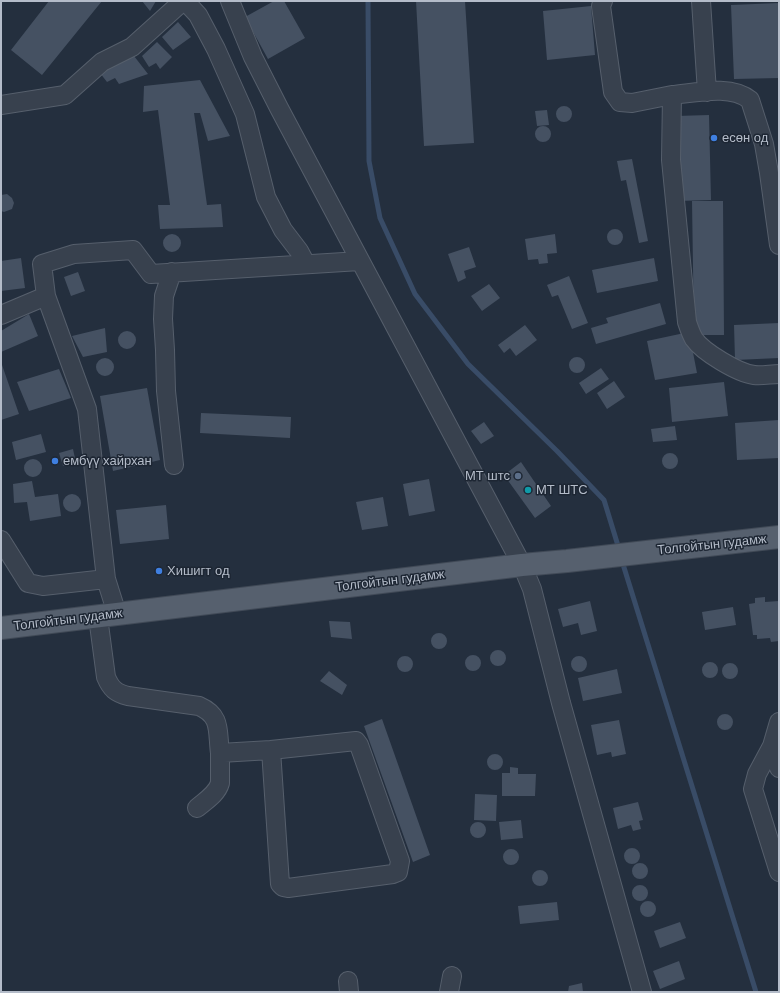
<!DOCTYPE html>
<meta charset="utf-8">
<style>
body{margin:0}
#map{position:relative;width:780px;height:993px;overflow:hidden;background:#242f3e;font-family:Arial,sans-serif}
canvas{display:block}
.frame{position:absolute;inset:0;border:2px solid #b4bcc9;pointer-events:none}
</style>
<div id="map">
<canvas width="780" height="993"></canvas>
<div class="frame"></div>
</div>
<script>
const ctx = document.querySelector('canvas').getContext('2d');
ctx.lineJoin = 'round';
function trace(path, color, width, dash) {
  ctx.strokeStyle = color;
  ctx.lineWidth = width;
  ctx.lineCap = dash ? 'butt' : 'round';
  ctx.setLineDash(dash || []);
  ctx.stroke(path);
}
function fill(path, color) {
  ctx.fillStyle = color;
  ctx.fill(path, 'evenodd');
}
function write(font, color, halo, rows, align = 'center') {
  ctx.font = font + ' Arial,sans-serif';
  ctx.lineWidth = 3;
  ctx.setLineDash([]);
  ctx.textBaseline = 'middle';
  ctx.strokeStyle = halo;
  ctx.fillStyle = color;
  for (const [text, x, y, turn = 0] of rows) {
    ctx.save();
    ctx.translate(x, y);
    ctx.rotate((+turn || 0) * Math.PI / 180);
    ctx.textAlign = isNaN(turn) ? turn : align;
    if (halo) ctx.strokeText(text, 0, 0);
    ctx.fillText(text, 0, 0);
    ctx.restore();
  }
}
trace(new Path2D(`
 M368 1 369 161 380 218 398 257 415 294 468 364 557 451 604 500 619 549
 M622 561 756 992`), '#394c67', 5);
fill(new Path2D(`
 M49 1H102L42 75 11 50Z
 M142 1H156L150 11Z
 M274 1H284L305 38 268 59 245 17Z
 M416 1H465L474 143 424 146Z
 M779 3V78L734 79 731 5Z
 M591 6 595 55 547 60 543 11Z
 M178 22 191 37 173 50 162 37Z
 M157 42 172 57 160 69 156 63 149 67 142 56Z
 M134 56 148 74 119 84 115 78 107 82 100 73Z
 M200 80 230 136 208 141 200 113H194L207 205 221 204 223 227 160 229 158 205H170L158 110 143 112 144 86Z
 M556 114a8 8 0 1 1 16 0a8 8 0 1 1-16 0Z
 M547 110 549 125 537 126 535 111Z
 M709 115 711 200 678 201 676 116Z
 M535 134a8 8 0 1 1 16 0a8 8 0 1 1-16 0Z
 M632 159 648 241 639 243 626 180 621 181 617 161Z
 M7 194 12 198 14 203 12 209 4 212 1 211V195Z
 M692 201H723L724 335H694Z
 M607 237a8 8 0 1 1 16 0a8 8 0 1 1-16 0Z
 M555 234 557 253 547 254 548 263 539 264 538 259 528 260 525 239Z
 M163 243a9 9 0 1 1 18 0a9 9 0 1 1-18 0Z
 M469 247 476 267 464 271 466 278 458 282 448 254Z
 M21 258 25 288 1 291V261Z
 M654 258 658 281 597 293 592 270Z
 M78 272 85 291 71 296 64 277Z
 M569 276 588 323 572 329 558 295 552 297 547 285Z
 M489 284 500 298 482 311 471 296Z
 M660 303 666 324 596 344 591 328 608 323 606 318Z
 M29 314 38 336 1 352V331Z
 M779 323V358L735 360 734 325Z
 M525 325 537 340 516 356 510 348 504 353 498 345Z
 M105 328 107 352 83 357 72 336Z
 M118 340a9 9 0 1 1 18 0a9 9 0 1 1-18 0Z
 M689 332 697 373 655 380 647 341Z
 M569 365a8 8 0 1 1 16 0a8 8 0 1 1-16 0Z
 M96 367a9 9 0 1 1 18 0a9 9 0 1 1-18 0Z
 M1 362 19 414 1 420Z
 M601 368 609 379 586 394 579 383Z
 M59 369 71 398 29 411 17 382Z
 M614 381 625 397 607 409 597 393Z
 M724 382 728 416 672 422 669 388Z
 M147 388 160 460 113 471 100 396Z
 M201 413 291 417 290 438 200 433Z
 M779 420V458L737 460 735 423Z
 M484 422 494 436 481 444 471 431Z
 M675 426 677 440 653 442 651 429Z
 M41 434 46 452 16 460 12 442Z
 M73 449 76 463 63 466 59 453Z
 M662 461a8 8 0 1 1 16 0a8 8 0 1 1-16 0Z
 M24 468a9 9 0 1 1 18 0a9 9 0 1 1-18 0Z
 M521 462 551 506 535 518 504 475Z
 M429 479 435 511 409 516 403 484Z
 M32 481 35 497 58 494 61 516 30 521 27 502 14 503 13 484Z
 M63 503a9 9 0 1 1 18 0a9 9 0 1 1-18 0Z
 M383 497 388 526 362 530 356 502Z
 M166 505 169 539 120 544 116 510Z
 M765 597V602L779 601V641L771 642 770 638 757 639V635H753L749 604 755 603V598Z
 M590 601 597 631 581 635 578 623 563 627 558 609Z
 M733 607 736 625 705 630 702 612Z
 M329 621 350 622 352 639 331 637Z
 M431 641a8 8 0 1 1 16 0a8 8 0 1 1-16 0Z
 M490 658a8 8 0 1 1 16 0a8 8 0 1 1-16 0Z
 M465 663a8 8 0 1 1 16 0a8 8 0 1 1-16 0Z
 M571 664a8 8 0 1 1 16 0a8 8 0 1 1-16 0Z
 M397 664a8 8 0 1 1 16 0a8 8 0 1 1-16 0Z
 M702 670a8 8 0 1 1 16 0a8 8 0 1 1-16 0Z
 M722 671a8 8 0 1 1 16 0a8 8 0 1 1-16 0Z
 M617 669 622 693 583 701 578 678Z
 M329 671 347 685 342 695 320 681Z
 M717 722a8 8 0 1 1 16 0a8 8 0 1 1-16 0Z
 M382 719 430 855 413 862 364 726Z
 M619 720 626 754 612 757 611 752 597 755 591 725Z
 M487 762a8 8 0 1 1 16 0a8 8 0 1 1-16 0Z
 M510 767 518 768V774H536L535 796H502V773H510Z
 M475 794 497 795 496 821 474 820Z
 M638 802 643 820 639 821 641 829 633 831 631 825 618 829 613 808Z
 M521 820 523 838 501 840 499 822Z
 M470 830a8 8 0 1 1 16 0a8 8 0 1 1-16 0Z
 M624 856a8 8 0 1 1 16 0a8 8 0 1 1-16 0Z
 M503 857a8 8 0 1 1 16 0a8 8 0 1 1-16 0Z
 M632 871a8 8 0 1 1 16 0a8 8 0 1 1-16 0Z
 M532 878a8 8 0 1 1 16 0a8 8 0 1 1-16 0Z
 M632 893a8 8 0 1 1 16 0a8 8 0 1 1-16 0Z
 M640 909a8 8 0 1 1 16 0a8 8 0 1 1-16 0Z
 M557 902 559 920 520 924 518 906Z
 M680 922 686 938 660 948 654 931Z
 M679 961 685 979 660 989 653 971Z
 M582 983 583 992H568L569 986Z`), '#455162');
const minor = new Path2D(`
 M185 1 198 15 216 49 245 114 266 197 283 230 299 251 306 264
 M230 1 253 57 279 108 522 565 532 589 561 703 642 992
 M603 1 601 6 613 92 620 102 632 103 672 95
 M701 1 707 92
 M1 105 65 95 102 62 132 47 183 1
 M779 245 769 173 764 144 750 100C731 84 695 93 672 95L671 160 687 322C689 328 691 334 694 339 703 352 738 373 754 375 762 376 771 374 779 374
 M172 272 164 296 163 319 165 350 166 391 174 465
 M1 315 46 296
 M1 540 28 583 43 586 106 579
 M117 614 106 579 87 409 46 296 42 264 74 254 133 250 151 274 360 261
 M98 617 106 677C111 689 116 693 128 696L199 706C222 716 217 731 220 753L271 750 280 884 283 887 288 888 393 874 398 872 400 861 359 745 356 741 271 750
 M779 722 772 746 757 774 753 789 779 872
 M772 746 779 768
 M197 808C205 801 217 794 220 783V753
 M348 981 349 992
 M449 992 452 976`);
const major = new Path2D(`
 M1 628 522 565 567 561 779 537`);
trace(minor, '#565f6c', 20);
trace(major, '#414a57', 24);
trace(minor, '#38414e', 18);
trace(major, '#56606e', 22);
for (const [x, y, r, color] of [
 [714,138,4,"#3f7fe0"],
 [55,461,4,"#3f7fe0"],
 [518,476,4,"#5c6f8a"],
 [528,490,4,"#0f9aa8"],
 [159,571,4,"#3f7fe0"]
]) {
  const dot = new Path2D();
  dot.arc(x, y, r, 0, 2 * Math.PI);
  ctx.fillStyle = color;
  ctx.fill(dot);
  trace(dot, '#1d2633', 1.5);
}
write('13px', '#b4bcc9', '#1d2633', [
 ["есөн од",722,138],
 ["ембүү хайрхан",63,461],
 ["МТ штс",510,476,"right"],
 ["MТ ШТС",536,490],
 ["Хишигт од",167,571]
], 'left');
write('13px', '#b4bcc9', '#1d2633', [
 ["Толгойтын гудамж",712,545,-6],
 ["Толгойтын гудамж",390,581,-7],
 ["Толгойтын гудамж",68,620,-7]
]);
</script>
